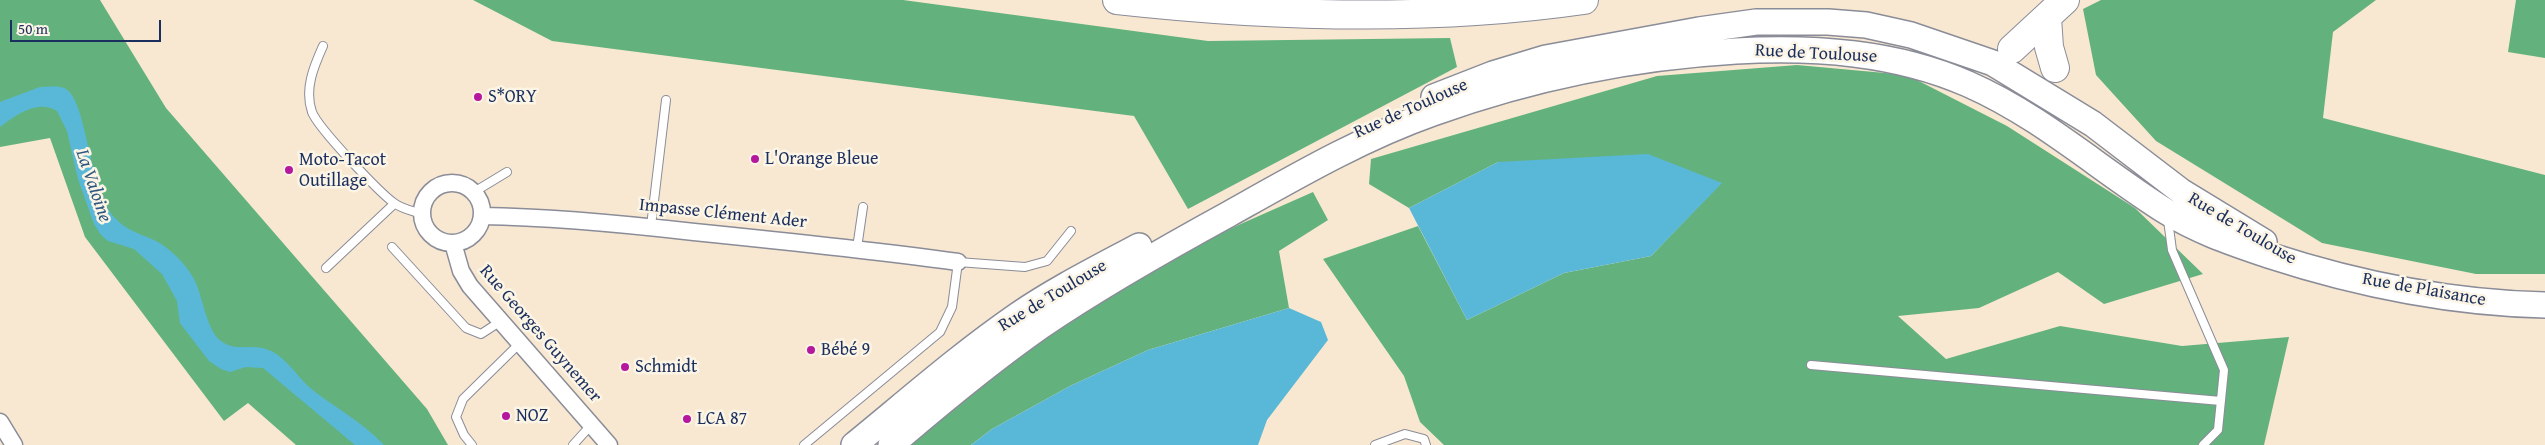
<!DOCTYPE html>
<meta charset="utf-8">
<style>
body{margin:0}
#map{position:relative;width:2545px;height:445px;overflow:hidden;background:#f8e8d1;font-family:"Gentium Book Plus",serif}
canvas{display:block}
.scale{position:absolute;left:10px;top:20px;width:151px;height:22px;box-sizing:border-box;border:2px solid #1b2f5e;border-top:0;padding-left:6px;font-size:15px;line-height:18px;white-space:nowrap;color:#1b2f5e;-webkit-text-stroke:4px #fcf5e5;paint-order:stroke}
</style>
<div id="map">
<canvas width="2545" height="445"></canvas>
<div class="scale">50 m</div>
</div>
<script>
const ctx = document.querySelector('canvas').getContext('2d');
ctx.lineJoin = 'round';
function fill(path, color) {
  ctx.fillStyle = color;
  ctx.fill(path, 'evenodd');
}
function trace(path, color, width, dash) {
  ctx.strokeStyle = color;
  ctx.lineWidth = width;
  ctx.lineCap = dash ? 'butt' : 'round';
  ctx.setLineDash(dash || []);
  ctx.stroke(path);
}
function write(font, color, halo, rows, align = 'center') {
  ctx.font = font + ' "Gentium Book Plus",serif';
  ctx.lineWidth = 5;
  ctx.setLineDash([]);
  ctx.textBaseline = 'middle';
  ctx.strokeStyle = halo;
  ctx.fillStyle = color;
  for (const [text, x, y, turn = 0] of rows) {
    ctx.save();
    ctx.translate(x, y);
    ctx.rotate((+turn || 0) * Math.PI / 180);
    ctx.textAlign = isNaN(turn) ? turn : align;
    if (halo) ctx.strokeText(text, 0, 0);
    ctx.fillText(text, 0, 0);
    ctx.restore();
  }
}
fill(new Path2D(`
 M0 0H100L166 108 427 409 448 445H296L248 403 224 421 85 237 50 138 0 147Z
 M473 0H903L1208 41 1450 38 1457 67 1188 209 1134 116 552 41Z
 M2101 0H2376L2333 32 2323 118 2545 175V274H2476L2322 243 2156 141 2096 75 2083 9Z
 M2516 0H2545V58L2508 52Z
 M1797 65 1907 75 2007 126 2135 208 2203 274 2104 304 2058 272 1979 308 1898 316 1946 359 2060 326 2182 346 2289 337 2264 445H1444L1420 422 1404 376 1323 259 1418 226 1467 320 1564 273 1651 256 1721 183 1498 162 1409 208 1369 184 1371 159 1657 76Z
 M1313 192 1328 220 1279 251 1289 308 1148 350 1070 386 992 429 971 445H906L1049 331 1191 246Z`), '#63b27e');
fill(new Path2D(`
 M40 87C48 87 59 85 66 89 88 103 88 191 115 218 126 230 140 234 154 240 170 248 185 263 194 279 203 296 206 330 221 341 236 353 254 342 271 351 286 358 297 376 309 387 333 407 362 421 384 445H355L263 368 246 367 230 372 221 369 209 361 180 323 177 301 162 274 134 249 108 241 101 235 94 224 78 179 67 131 57 111C37 99 16 115 0 127V102Z
 M1648 154 1722 183 1651 256 1564 273 1467 320 1409 208 1498 162Z
 M1289 308 1321 322 1328 340 1267 420 1258 445H971L992 429 1070 386 1148 350Z`), '#59b8d7');
const lane = new Path2D(`
 M323 46C314 66 304 89 312 112 318 128 379 192 394 203 402 209 413 211 422 214
 M474 192 507 172
 M2168 220 2172 250 2224 370 2218 430 2203 445
 M651 226 666 100
 M392 247 466 328 481 334 501 321
 M857 248 863 207
 M326 268 394 204
 M1811 365 2221 401
 M472 445 464 435 456 417 463 399 520 343
 M573 445 592 424
 M804 445 940 332 952 307 958 262 1025 267 1047 261 1071 231
 M1375 445 1405 434 1424 439 1426 445`);
const street = new Path2D(`
 M422 213a30 30 0 1 1 60 0a30 30 0 1 1-60 0Z
 M482 216C553 217 624 224 694 232 783 241 870 250 958 262
 M453 243 461 271 470 286 609 445
 M0 422 14 445`);
const primary = new Path2D(`
 M1434 97 1493 74 1546 58 1699 30 1756 22H1828L1866 25 1911 35 1993 63 2093 124 2182 192 2264 242
 M854 445C908 401 960 355 1018 315 1056 289 1098 268 1139 246
 M891 445C940 403 988 363 1041 326 1101 285 1165 249 1229 214 1295 177 1362 138 1433 113 1530 78 1633 57 1736 51 1815 47 1895 52 1968 84 2041 116 2100 170 2167 212 2199 232 2233 243 2268 255 2357 284 2451 303 2545 305`);
const highway = new Path2D(`
 M1117 0C1271 17 1431 22 1584 0
 M2047 18 2049 47 2055 68
 M2012 49 2065 0`);
trace(lane, '#8a8c98', 10);
trace(street, '#8a8c98', 19);
trace(primary, '#8a8c98', 28);
trace(highway, '#8a8c98', 30);
trace(lane, '#fff', 8);
trace(street, '#fff', 16);
trace(primary, '#fff', 25);
trace(highway, '#fff', 28);
for (const [x, y, r, color] of [
 [478,97,5,"#b5179e"],
 [755,159,5,"#b5179e"],
 [289,170,5,"#b5179e"],
 [811,350,5,"#b5179e"],
 [625,367,5,"#b5179e"],
 [506,416,5,"#b5179e"],
 [687,419,5,"#b5179e"]
]) {
  const dot = new Path2D();
  dot.arc(x, y, r, 0, 2 * Math.PI);
  ctx.fillStyle = color;
  ctx.fill(dot);
  trace(dot, '#fcf5e5', 2);
}
write('18px', '#1b2f5e', '#fcf5e5', [
 ["Rue de Toulouse",1816,54,3],
 ["Rue de Toulouse",1411,109,-24],
 ["Impasse Clément Ader",723,214,6],
 ["Rue de Toulouse",2242,229,31],
 ["Rue de Plaisance",2424,290,10],
 ["Rue de Toulouse",1053,296,-31],
 ["Rue Georges Guynemer",540,334,49]
]);
write('18px', '#1b2f5e', '#fcf5e5', [
 ["S*ORY",488,97],
 ["L'Orange Bleue",765,159],
 ["Moto-Tacot",299,160],
 ["Outillage",299,181],
 ["Bébé 9",821,350],
 ["Schmidt",635,367],
 ["NOZ",516,416],
 ["LCA 87",697,419]
], 'left');
write('italic 19px', '#2e5882', '#fcf5e5', [
 ["La Valoine",93,186,71]
]);
</script>
